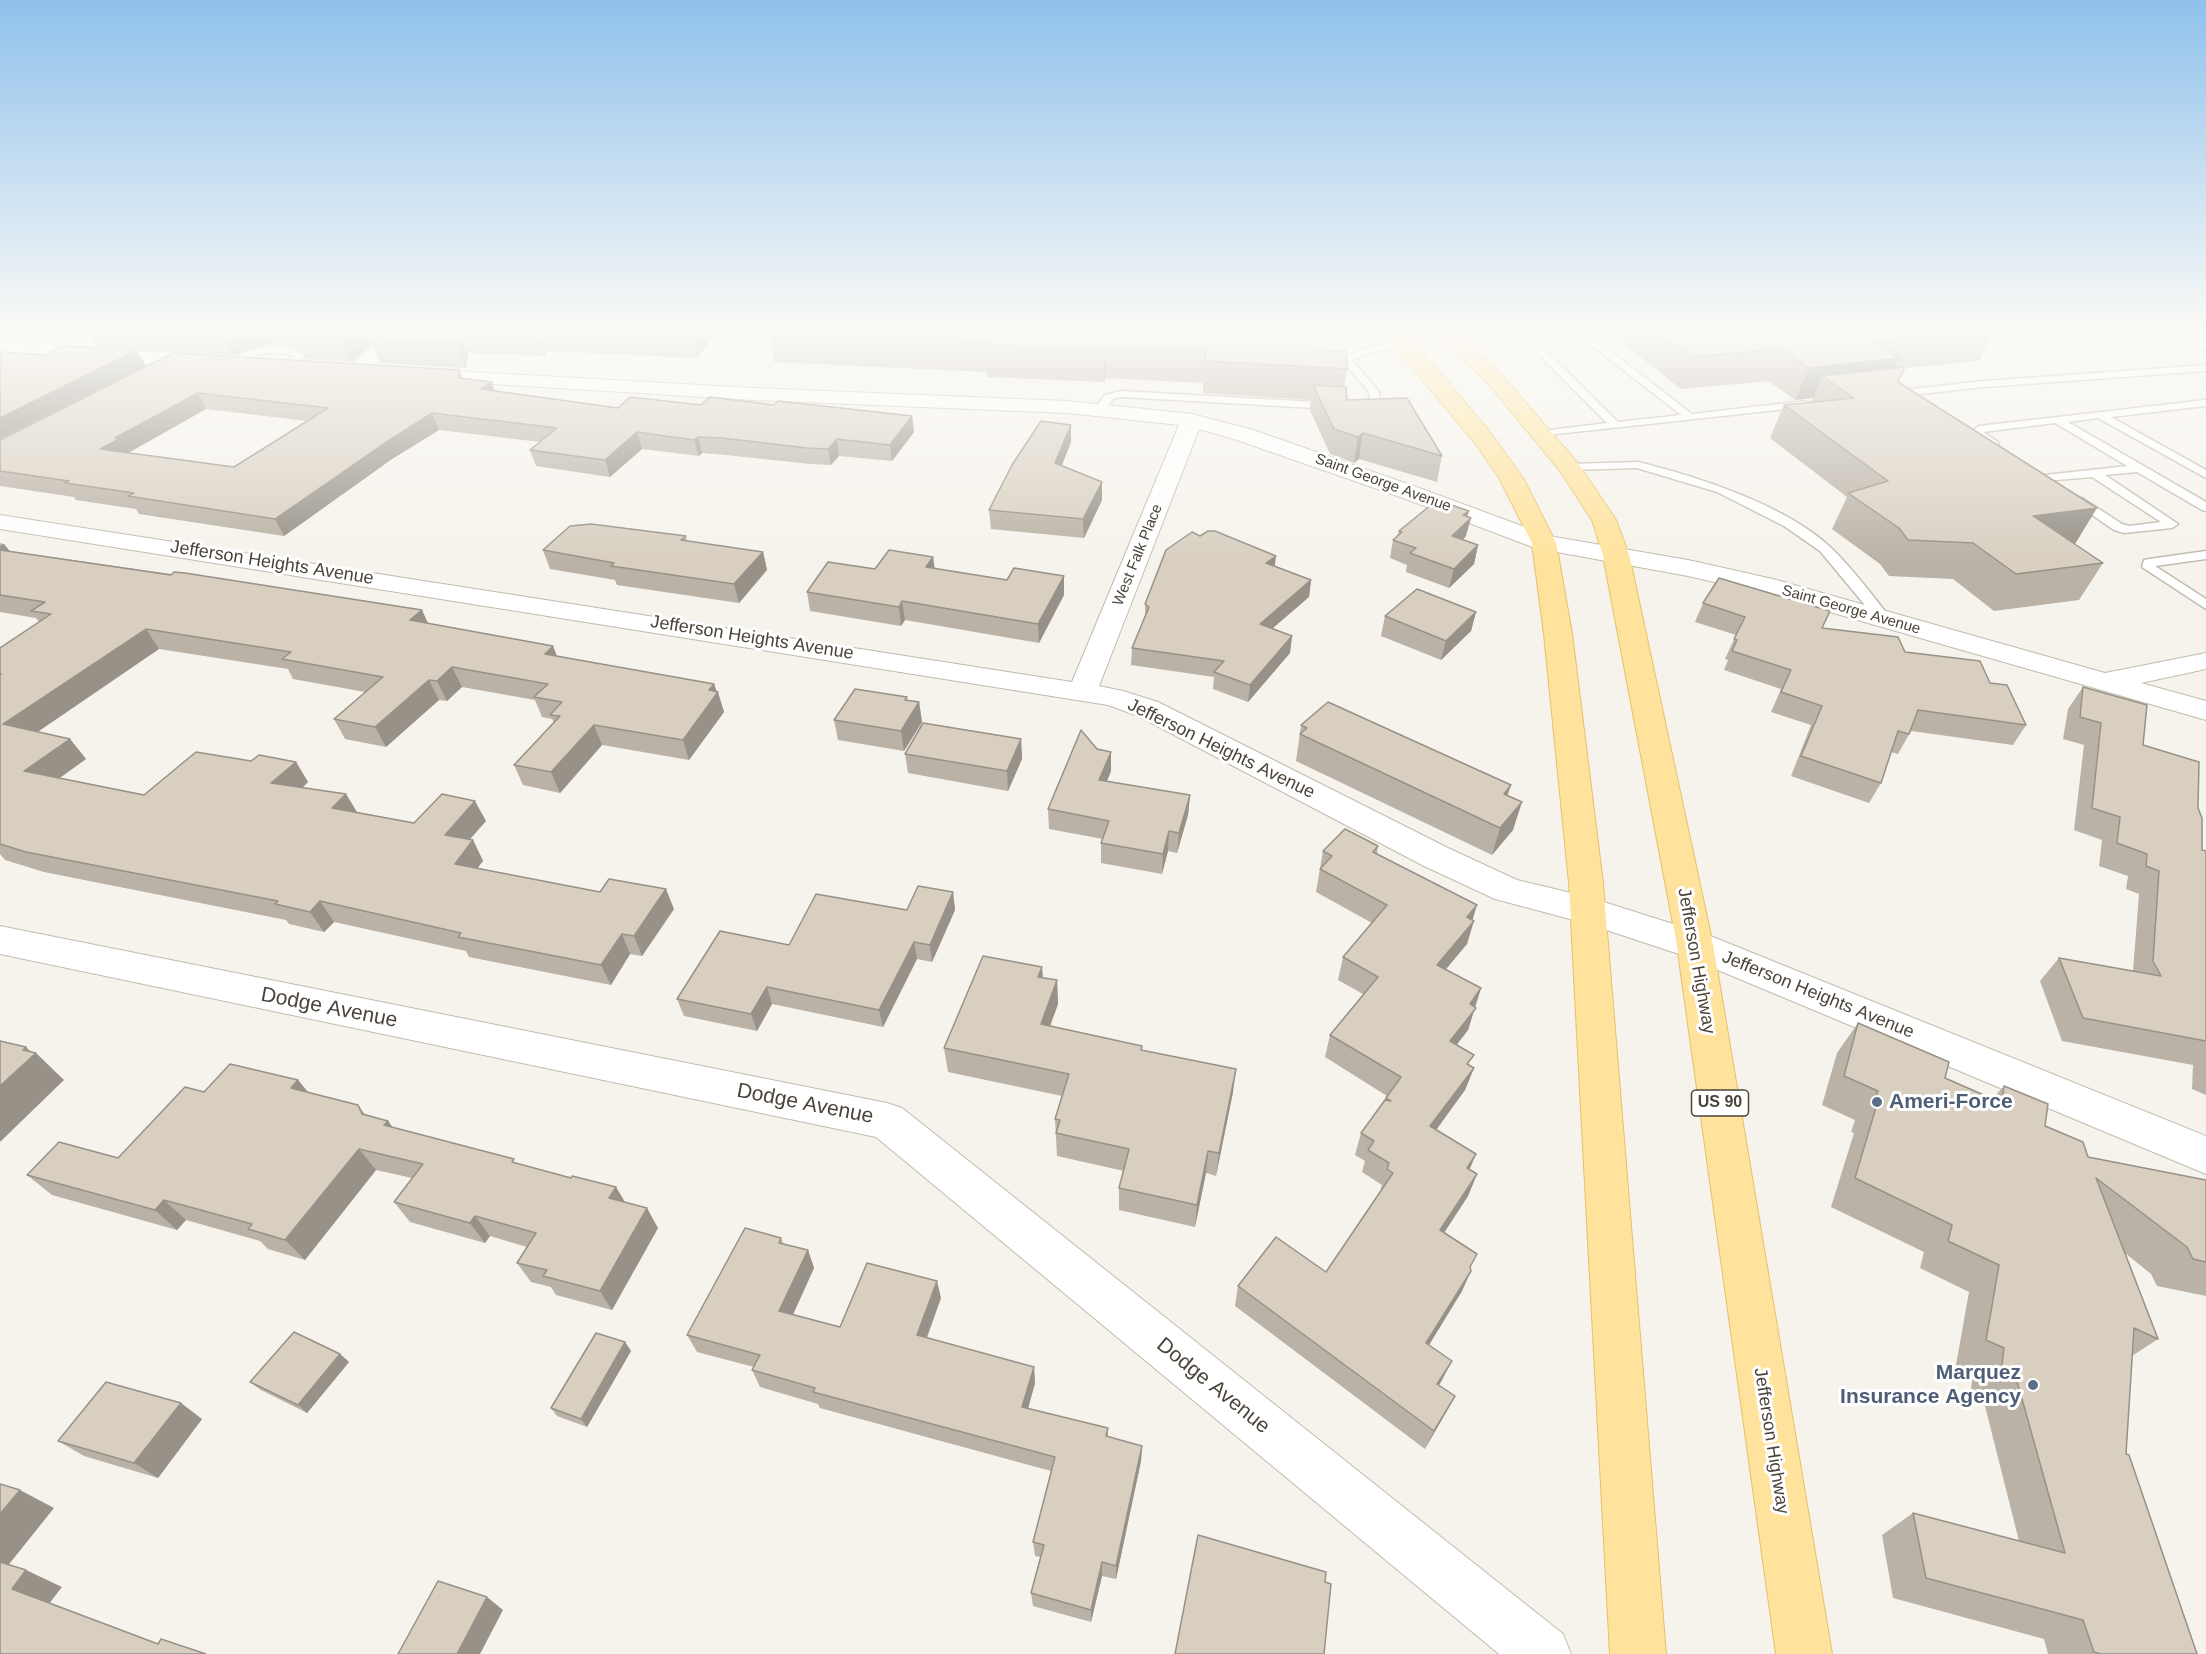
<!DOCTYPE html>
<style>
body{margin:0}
canvas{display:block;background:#f6f3ec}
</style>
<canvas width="2206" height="1654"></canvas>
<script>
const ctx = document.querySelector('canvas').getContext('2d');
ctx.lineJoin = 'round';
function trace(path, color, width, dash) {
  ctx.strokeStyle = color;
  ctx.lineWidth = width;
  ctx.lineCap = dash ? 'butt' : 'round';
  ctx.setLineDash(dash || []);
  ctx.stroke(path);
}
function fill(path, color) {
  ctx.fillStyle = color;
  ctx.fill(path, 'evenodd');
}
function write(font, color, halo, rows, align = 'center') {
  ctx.font = font + ' Helvetica,sans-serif';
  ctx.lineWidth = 6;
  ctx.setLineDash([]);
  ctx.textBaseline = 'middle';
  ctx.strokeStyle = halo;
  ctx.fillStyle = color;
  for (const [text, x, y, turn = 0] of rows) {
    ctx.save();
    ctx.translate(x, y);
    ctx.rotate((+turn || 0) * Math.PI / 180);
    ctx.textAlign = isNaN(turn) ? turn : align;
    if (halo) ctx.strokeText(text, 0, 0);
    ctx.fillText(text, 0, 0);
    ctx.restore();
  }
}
const service = new Path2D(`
 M67 329H79L38 353 30 351Z
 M1513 329H1524L1618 422 1681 415 1571 329H1582L1692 414 1805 401 1810 404 1805 407 1538 436 1537 434 1542 431 1607 423Z
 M2160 329H2173L2206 344V351Z
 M1404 341 1407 342V346L1367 353 1352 360 1379 392V408L1357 409V405L1370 403 1369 392 1341 359 1362 349Z
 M273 346 295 350 305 356 290 369 285 366 294 357C270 346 250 358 228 365L223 362 242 353Z
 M2206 365V371L1984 387 1893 397 1888 394 1893 391 1984 381Z
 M1122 391 1332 403 1337 406 1332 409 1122 397 1113 399 1103 411H1095L1094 409 1105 395Z
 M2206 400V406L2111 417 2206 470V478L2098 418 2068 422 2206 502V511L2202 510 2137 472 2105 475 2178 524 2172 528 2124 533 2114 530 2072 501 2074 498H2082L2122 524 2129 526 2161 522 2092 477 2045 481 2039 478 2045 475 2127 466 2055 423 1983 432 1998 442V446L1994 447 1971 432 1979 426Z
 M1638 462C1696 476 1785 505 1829 546 1848 563 1875 598 1891 619L1884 623 1879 622 1820 551 1784 526 1717 492 1637 468 1569 470 1563 467 1569 464Z
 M2206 551V559L2155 566 2206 599V609L2142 567 2144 560 2149 559Z`);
const minor = new Path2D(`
 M394 329H414L364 375H350L347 371 350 367Z
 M0 343 209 355 216 357 219 361 216 365 209 367 0 355Z
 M419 369 753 388 1068 401 1192 414 1253 430 1422 489 1549 536 1688 560 1773 579 2105 673 2206 653V669L2141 683 2206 701V720L1767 594 1688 576 1535 548 1406 499 1237 440 1199 429 1099 686 1123 691 1158 702 1448 848 1517 880 1588 897 1708 935 2206 1136V1174L1682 955 1585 923 1495 899 1424 866 1138 716 1108 705 0 529V515L1072 682 1179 425 1068 413 753 400 412 379 409 375 412 371Z
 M0 926 887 1103 902 1108 1563 1634 1571 1654H1499L876 1137 0 954Z`);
const primary = new Path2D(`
 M1380 329H1400L1422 352 1490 432 1523 478 1556 543 1572 634 1603 883 1666 1654H1610L1569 883 1544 634 1532 543 1499 478 1474 442Z
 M1433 329H1453L1500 373 1577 462 1616 520 1629 555 1713 945 1832 1654H1776L1677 945 1603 555 1592 520 1560 471 1486 381Z`);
trace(service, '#c2bbae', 3);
trace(minor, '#c2bbae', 2);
trace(primary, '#e6c16a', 2);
fill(service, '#fff');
fill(minor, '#fff');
fill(primary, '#ffe39c');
fill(new Path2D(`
 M87 329H720L697 358 546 351 545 356 468 353 466 368 380 363 372 344 352 362 305 359 302 351 296 348 273 344 233 355 97 347Z
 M1605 329H1993L1995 330 1979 361 1905 368 1898 382 2074 544 2103 563 2079 600 1994 611 1953 579 1889 576 1880 564 1832 529 1847 497 1770 438 1784 405 1811 402 1813 398 1795 400 1769 381 1681 389Z
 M768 330 1310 350 1347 369 1344 387 1347 400 1442 456 1437 482 1359 459 1354 463 1330 454 1310 410 1311 400 1203 393V383L1105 378 1104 382 987 377V372L774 362Z
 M173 353 463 379 495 391 618 408 701 405H774L912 416 914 432 892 461 839 456 831 465 810 464 726 455 702 453 699 456 642 449 610 477 536 466 530 450 540 442 439 430 392 459 284 536 139 514 136 509 76 500 74 497 0 486V440ZM206 409 307 421 234 467 128 453Z
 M1071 425V442L1062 465 1102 482V500L1084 538 991 529 989 510Z
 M1467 517 1466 536 1463 540 1478 545 1474 564 1449 588 1406 572 1407 565 1390 558 1393 540 1397 536 1399 531Z
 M686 536 687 541 763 552 767 570 739 603 617 585 615 580 550 569 543 550Z
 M0 543 4 544 10 551 422 610 427 623 557 656 714 684 724 712 689 760 602 745 560 793 523 785 514 765 554 723 552 719 542 717 535 700 462 687 447 701 439 700 386 747 345 739 334 719 365 692 293 679 288 669 159 649 37 732 70 739 86 759 60 778 144 795 251 761 296 762 308 782 302 788 346 794 357 812 414 823 486 821 469 840H473L483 861 477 868 674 909 642 956 630 954 611 985 469 957 466 951 334 922 324 932 289 924 286 920 44 872 5 860 0 854V648L39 622 36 618 0 612Z
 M933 557 935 569 1064 595 1039 643 905 620 901 626 810 611 807 592 875 569Z
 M1275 566 1311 580 1309 597 1272 628 1292 636 1290 653 1248 702 1213 689 1214 677 1131 665 1132 648 1145 617V604Z
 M1703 603 1822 628 1905 652 1990 683 2026 725 2013 745 1911 731 1898 754 1891 752 1881 783 1869 803 1791 776 1811 725 1771 712 1781 689 1724 670 1728 660 1725 659 1736 635 1695 622Z
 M1476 612 1471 631 1441 660 1381 636 1385 616Z
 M2083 687 2143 745 2198 808 2202 850 2206 851V1095L2192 1089 2193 1065 2062 1041 2040 981 2059 958 2133 971 2139 894 2126 889 2128 876 2099 866 2102 840 2074 830 2084 745 2063 739 2068 709Z
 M908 701 919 702 922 722 904 751 838 740 834 720Z
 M1301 725 1507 795 1513 830 1492 855 1296 761Z
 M1021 739 1022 759 1008 791 908 773 905 754Z
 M1111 771 1107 781 1190 795 1188 815 1177 853 1168 851 1162 874 1101 863V843L1103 839 1049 829 1048 809Z
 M1378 846 1377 854 1472 920 1467 944 1446 969 1481 988 1468 1030 1456 1045 1470 1066 1474 1068 1465 1090 1436 1130 1469 1170 1477 1174 1468 1196 1444 1233 1471 1269 1462 1291 1429 1345 1442 1380 1439 1385 1455 1396 1425 1449 1235 1306 1238 1286 1326 1272 1380 1191 1382 1185 1362 1172 1365 1161 1355 1155 1361 1133 1387 1096 1325 1057 1330 1035 1363 994 1338 980 1343 957 1372 923 1316 892 1323 851Z
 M953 892 955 910 932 962 917 959 883 1027 772 1004 757 1031 684 1016 677 999 789 945 907 910Z
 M1042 967 1043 978 1057 980 1058 1004 1050 1026 1142 1046V1050L1233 1092 1216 1176 1206 1173 1195 1227 1119 1210V1188L1124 1171 1057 1156 1055 1119 1062 1096 948 1072 944 1048Z
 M1858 1023 1945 1078 1992 1099 2004 1086 2045 1126 2088 1157 2206 1180V1296L2157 1286 2151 1274 2125 1253 2158 1339 2132 1356 2126 1454 2197 1654H2048L2044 1639 1893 1598 1882 1535 1913 1513 2019 1541 1985 1406 1970 1398 1973 1373 1956 1365 1969 1292 1920 1268 1924 1252 1831 1207 1854 1133 1851 1132 1855 1120 1822 1105 1837 1053Z
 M298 1080 308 1092 358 1105 365 1114 388 1121 393 1128 517 1164 625 1202 658 1228 612 1310 556 1295 551 1287 531 1282 517 1263 527 1247 490 1236 485 1243 410 1222 394 1202 412 1178 376 1170 305 1260 268 1249 260 1241 186 1220 177 1230 52 1195 27 1175 118 1158 204 1092Z
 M781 1238 784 1245 808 1250 814 1268 793 1314 840 1327 941 1298 927 1338 1034 1367 1035 1383 1028 1409 1108 1428V1437L1142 1446 1141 1461 1116 1579 1102 1576 1091 1622 1033 1606 1031 1593 1040 1557 1035 1556 1033 1542 1051 1471 820 1408 818 1404 760 1387 752 1370 754 1367 697 1352 687 1335Z
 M625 1342 631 1351 587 1427 557 1416 551 1408Z
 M340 1354 349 1362 307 1413 261 1390 250 1382Z
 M202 1419 158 1478 84 1456 58 1441Z`), '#bab2a6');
fill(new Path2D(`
 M220 329H266L273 344 233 355Z
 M350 329H390L370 338 372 344 352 362 341 336Z
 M458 329 468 353 466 368 457 343Z
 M537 329H539L546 351 545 356Z
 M693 329H720L697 358 691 333Z
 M1105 346V378L1104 382V350Z
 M137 350 146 366 0 439V418Z
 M1899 358 1884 390 1822 376 1813 398 1795 400 1809 368Z
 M459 370 465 385 459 378Z
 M492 382 497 398 481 389Z
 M198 393 206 409 128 453 100 449 115 438Z
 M432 413 439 430 392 459 284 536 275 519 385 443Z
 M912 416 914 432 892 461 890 445Z
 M1071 425V442L1056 480 1055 463Z
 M637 432 642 449 610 477 605 460Z
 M1363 433 1359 459 1354 463 1358 437Z
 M698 437 702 453 699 456 694 440Z
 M837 439 839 456 831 465 828 449Z
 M1102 482V500L1084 538 1083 519Z
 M2097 508 2075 544 2033 516Z
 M1469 511 1466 522 1471 518 1466 536 1448 554 1452 536 1463 515Z
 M4 544 18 563 0 556V546Z
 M1478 545 1474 564 1449 588 1454 569Z
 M763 552 767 570 739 603 734 584Z
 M1276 556 1274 572 1266 563Z
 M933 557 935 575 926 567Z
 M1064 576V595L1039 643 1038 624Z
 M1311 580 1309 597 1258 641 1260 624Z
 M902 601 905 620 901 626 899 607Z
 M422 610 431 630 410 620Z
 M1476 612 1471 631 1441 660 1446 641Z
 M146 629 159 649 20 744 3 724Z
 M1292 636 1290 653 1248 702 1250 685Z
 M553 646 561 666 545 654Z
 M452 667 462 687 447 701 437 681Z
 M429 680 439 700 386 747 375 727Z
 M714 684 717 693 718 692 724 712 689 760 683 740 709 690Z
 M919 702 922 722 904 751 901 731Z
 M594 725 602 745 560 793 551 772Z
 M70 739 86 759 41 791 24 771Z
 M1021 739 1022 759 1008 791 1007 771Z
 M1111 752V771L1099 800V780Z
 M296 762 308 782 285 804 271 783Z
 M1511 785 1502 812 1504 794Z
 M346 794 358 814 332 808Z
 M1190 795 1188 815 1177 853 1179 833Z
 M475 801 486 821 456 855 445 835Z
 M1522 802 1513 830 1492 855 1500 828Z
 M1169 831 1168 851 1162 874 1163 854Z
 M473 840 483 861 465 884 455 864Z
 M666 889 674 909 642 956 634 936Z
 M953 892 955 910 932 962 930 945Z
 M320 901 334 922 324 932 310 912Z
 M1477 905 1471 925 1474 921 1467 944 1430 988 1437 965 1467 917Z
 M622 934 630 954 611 985 601 965Z
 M914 942 917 959 883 1027 879 1010Z
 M1042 967 1043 991 1038 977Z
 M1057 980 1058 1004 1042 1048 1041 1024Z
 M767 987 772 1004 757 1031 751 1014Z
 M1481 988 1468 1030 1442 1064 1450 1041 1470 1004Z
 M26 1047 34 1055 36 1053 64 1080 0 1142V1086L23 1050Z
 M1474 1068 1465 1090 1423 1148 1430 1126Z
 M1236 1069 1233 1092 1216 1176 1219 1153Z
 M298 1080 315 1101 291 1088Z
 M388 1121 403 1142 384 1125Z
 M359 1149 376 1170 305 1260 285 1240Z
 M1208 1151 1206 1173 1195 1227 1197 1205Z
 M1476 1154 1467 1176V1168Z
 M1477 1174 1468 1196 1432 1251 1440 1230Z
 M616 1187 628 1207 609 1198Z
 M164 1200 186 1220 177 1230 155 1210Z
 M647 1208 658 1228 612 1310 600 1291Z
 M475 1216 490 1236 485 1243 470 1223Z
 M808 1250 814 1268 787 1328 779 1311Z
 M1471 1271 1462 1291 1418 1363 1426 1343Z
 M937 1281 941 1298 921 1352 917 1335Z
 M625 1342 631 1351 587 1427 581 1419Z
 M340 1354 349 1362 307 1413 298 1405Z
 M1452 1361 1442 1380 1428 1402 1437 1384Z
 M1034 1367 1035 1383 1024 1423 1022 1407Z
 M1455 1396 1445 1414 1425 1449 1434 1431Z
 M181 1403 202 1419 158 1478 134 1463Z
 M1142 1446 1141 1461 1116 1579V1566Z
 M20 1490 54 1508 6 1568 0 1566V1514Z
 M1102 1562V1576L1091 1622V1610Z
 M26 1570 62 1587 48 1605 12 1589Z
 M487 1597 503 1610 480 1654H457Z`), '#979187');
const building = new Path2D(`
 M294 329H350L341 336 293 333Z
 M379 329H458L457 343 370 338Z
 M492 329H537V331Z
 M617 329H693L691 333Z
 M769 329H1309L1310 350 1346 351 1347 369 1205 361 1206 351 1105 346 1104 350 985 345 987 340 768 330Z
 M1655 329H1993L1995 330 1871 341 1899 358 1809 368 1782 349 1692 357Z
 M62 346 137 350 0 418V352L46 355Z
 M173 353 459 370V378L492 382 481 389 618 408 630 397 701 405 710 397 774 405 778 401 912 416 890 445 837 439 828 449 807 448 722 438 698 437 694 440 637 432 605 460 530 450 557 428 432 413 385 443 275 519 128 496 134 493 65 483 69 481 0 471V440ZM198 393 328 408 234 467 100 449 119 439 115 438Z
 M1905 367 1898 382 2097 508 2033 516 2103 563 2016 574 1973 543 1908 540 1899 528 1848 493 1888 481 1784 405 1854 398 1822 376Z
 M1313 385 1346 387 1347 400 1407 398 1442 456 1363 433 1358 437 1334 429Z
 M1041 421 1071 425 1055 463 1102 482 1083 519 989 510 1012 465Z
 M1437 500 1469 511 1463 515 1471 518 1452 536 1478 545 1454 569 1410 553 1416 548 1393 540 1402 532 1399 531Z
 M591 524 686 536 681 540 763 552 734 584 611 566 614 563 543 550 570 526Z
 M1208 531H1215L1276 556 1266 563 1311 580 1260 624 1292 636 1250 685 1214 672 1224 661 1132 648 1149 607 1145 604 1166 550 1192 532 1200 536Z
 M0 550 171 575 174 572 185 573 422 610 410 620 553 646 545 654 714 684 709 690 718 692 683 740 594 725 551 772 514 765 560 716 550 715 562 702 534 697 548 684 452 667 437 681 429 680 375 727 334 719 383 677 282 659 291 652 146 629 3 724 70 739 24 771 144 795 196 752 251 761 259 755 296 762 271 783 346 794 332 808 414 823 442 794 475 801 445 835 473 840 455 864 600 892 609 879 666 889 634 936 622 934 601 965 458 937 461 933 320 901 310 912 275 904 278 901 26 852 0 844V675L1 674H0V648L51 614 31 611 45 602 0 595Z
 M889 550 933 557 926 567 1007 580 1014 568 1064 576 1038 624 902 601 899 607 807 592 828 562 875 569Z
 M1719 578 1830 611 1822 628 1898 637 1905 652 1980 661 1990 683 2007 685 2026 725 1918 710 1909 734 1898 731 1881 783 1801 756 1822 706 1781 692 1791 670 1732 651 1737 640 1734 639 1745 617 1703 603Z
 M1417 589 1476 612 1446 641 1385 616Z
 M2083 687 2147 705 2143 745 2199 762 2198 808 2202 818V850L2206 851V1041L2083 1018 2059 958 2161 976 2153 961 2159 871 2146 866 2147 854 2117 843 2120 817 2092 808 2101 723 2080 717Z
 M855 689 907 697 905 700 919 702 901 731 834 720Z
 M1328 702 1511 785 1504 794 1522 802 1500 828 1300 734 1307 728 1301 725Z
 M923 723 1021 739 1007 771 905 754Z
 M1081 730 1097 749 1111 752 1099 780 1190 795 1179 833 1169 831 1163 854 1101 843 1109 821 1048 809Z
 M1345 829 1378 846 1373 852 1477 905 1467 917 1474 921 1437 965 1481 988 1470 1004 1476 1008 1450 1041 1474 1055 1467 1064 1474 1068 1430 1126 1476 1154 1467 1168 1477 1174 1440 1230 1477 1254 1470 1267 1471 1271 1426 1343 1452 1361 1437 1384 1455 1396 1434 1431 1238 1286 1276 1237 1326 1272 1393 1173 1387 1169 1389 1163 1368 1150 1374 1141 1361 1133 1385 1100 1391 1101 1386 1098 1401 1077 1330 1035 1378 977 1343 957 1387 905 1320 869 1332 856 1323 851Z
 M918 886 953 892 930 945 914 942 879 1010 767 987 751 1014 677 999 720 931 789 945 816 894 907 910Z
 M983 956 1042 967 1038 977 1057 980 1041 1024 1142 1046 1141 1050 1236 1069 1219 1153 1208 1151 1197 1205 1119 1188 1129 1149 1056 1133 1060 1120 1055 1119 1069 1074 944 1048Z
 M1858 1023 1949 1062 1945 1078 2002 1103 2004 1086 2048 1104 2045 1126 2083 1142 2088 1157 2206 1180V1262L2193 1259 2187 1247 2096 1178 2158 1339 2134 1328 2126 1454 2129 1455 2197 1654H2101L2094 1652 2083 1620 1926 1578 1913 1513 2065 1553 2017 1381 2001 1373 2004 1348 1986 1340 1999 1265 1948 1241 1952 1225 1855 1178 1877 1104 1874 1102 1878 1091 1844 1076Z
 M0 1041 26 1047 23 1050 36 1053 0 1086Z
 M230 1064 298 1080 291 1088 358 1105 362 1114 388 1121 384 1125 514 1159 512 1162 571 1178 572 1176 616 1187 609 1198 647 1208 600 1291 543 1276 547 1270 517 1263 536 1233 475 1216 470 1223 394 1202 423 1164 359 1149 285 1240 248 1229 252 1224 164 1200 155 1210 27 1175 59 1142 118 1158 185 1087 204 1092Z
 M745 1228 781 1238 779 1243 808 1250 779 1311 840 1327 867 1263 937 1281 917 1335 1034 1367 1022 1407 1108 1428 1106 1436 1142 1446 1116 1566 1102 1562 1091 1610 1031 1593 1044 1545 1033 1542 1055 1457 813 1392 815 1388 752 1370 760 1355 687 1335Z
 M294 1332 340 1354 298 1405 250 1382Z
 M596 1333 625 1342 581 1419 551 1408Z
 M106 1382 181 1403 134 1463 58 1441Z
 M0 1484 20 1490 0 1514Z
 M1198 1535 1326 1572 1325 1582 1331 1584 1324 1654H1175Z
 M0 1562 26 1570 12 1589 158 1644 161 1639 206 1654H0Z
 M438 1581 487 1597 457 1654H398Z`);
fill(building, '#d8cfc1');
trace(building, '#979187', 1.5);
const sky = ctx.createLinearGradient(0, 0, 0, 561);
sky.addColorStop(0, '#8fc1ec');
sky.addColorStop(0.59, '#fbfaf6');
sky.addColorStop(1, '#fbfaf600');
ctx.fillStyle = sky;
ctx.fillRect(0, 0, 2206, 561);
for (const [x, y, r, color] of [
 [1877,1102,6,"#5c6f8a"],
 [2033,1385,6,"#5c6f8a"]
]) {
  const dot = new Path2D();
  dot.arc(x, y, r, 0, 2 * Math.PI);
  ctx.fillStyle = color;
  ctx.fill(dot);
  trace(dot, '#fff', 2);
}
write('15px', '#4b4439', '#fff', [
 ["Saint George Avenue",1383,483,20],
 ["West Falk Place",1138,555,-68],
 ["Saint George Avenue",1851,610,16]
]);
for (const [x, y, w] of [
 [1720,1103,57]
]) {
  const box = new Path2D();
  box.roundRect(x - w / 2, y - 13, w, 26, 4.5);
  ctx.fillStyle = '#fff';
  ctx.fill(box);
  trace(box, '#4b4439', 1.5);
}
write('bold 16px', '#4b4439', null, [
 ["US 90",1720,1103]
]);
write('18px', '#4b4439', '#fff', [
 ["Jefferson Heights Avenue",272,563,9],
 ["Jefferson Heights Avenue",752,638,9],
 ["Jefferson Heights Avenue",1221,749,26],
 ["Jefferson Highway",1696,961,80],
 ["Jefferson Heights Avenue",1818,995,22],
 ["Jefferson Highway",1771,1441,81]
]);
write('21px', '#4b4439', '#fff', [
 ["Dodge Avenue",329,1008,11],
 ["Dodge Avenue",805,1104,11],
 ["Dodge Avenue",1213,1386,39]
]);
write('bold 21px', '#4e5e75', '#fff', [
 ["Ameri-Force",1889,1102],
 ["Marquez",2021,1373,"right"],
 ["Insurance Agency",2021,1397,"right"]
], 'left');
</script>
